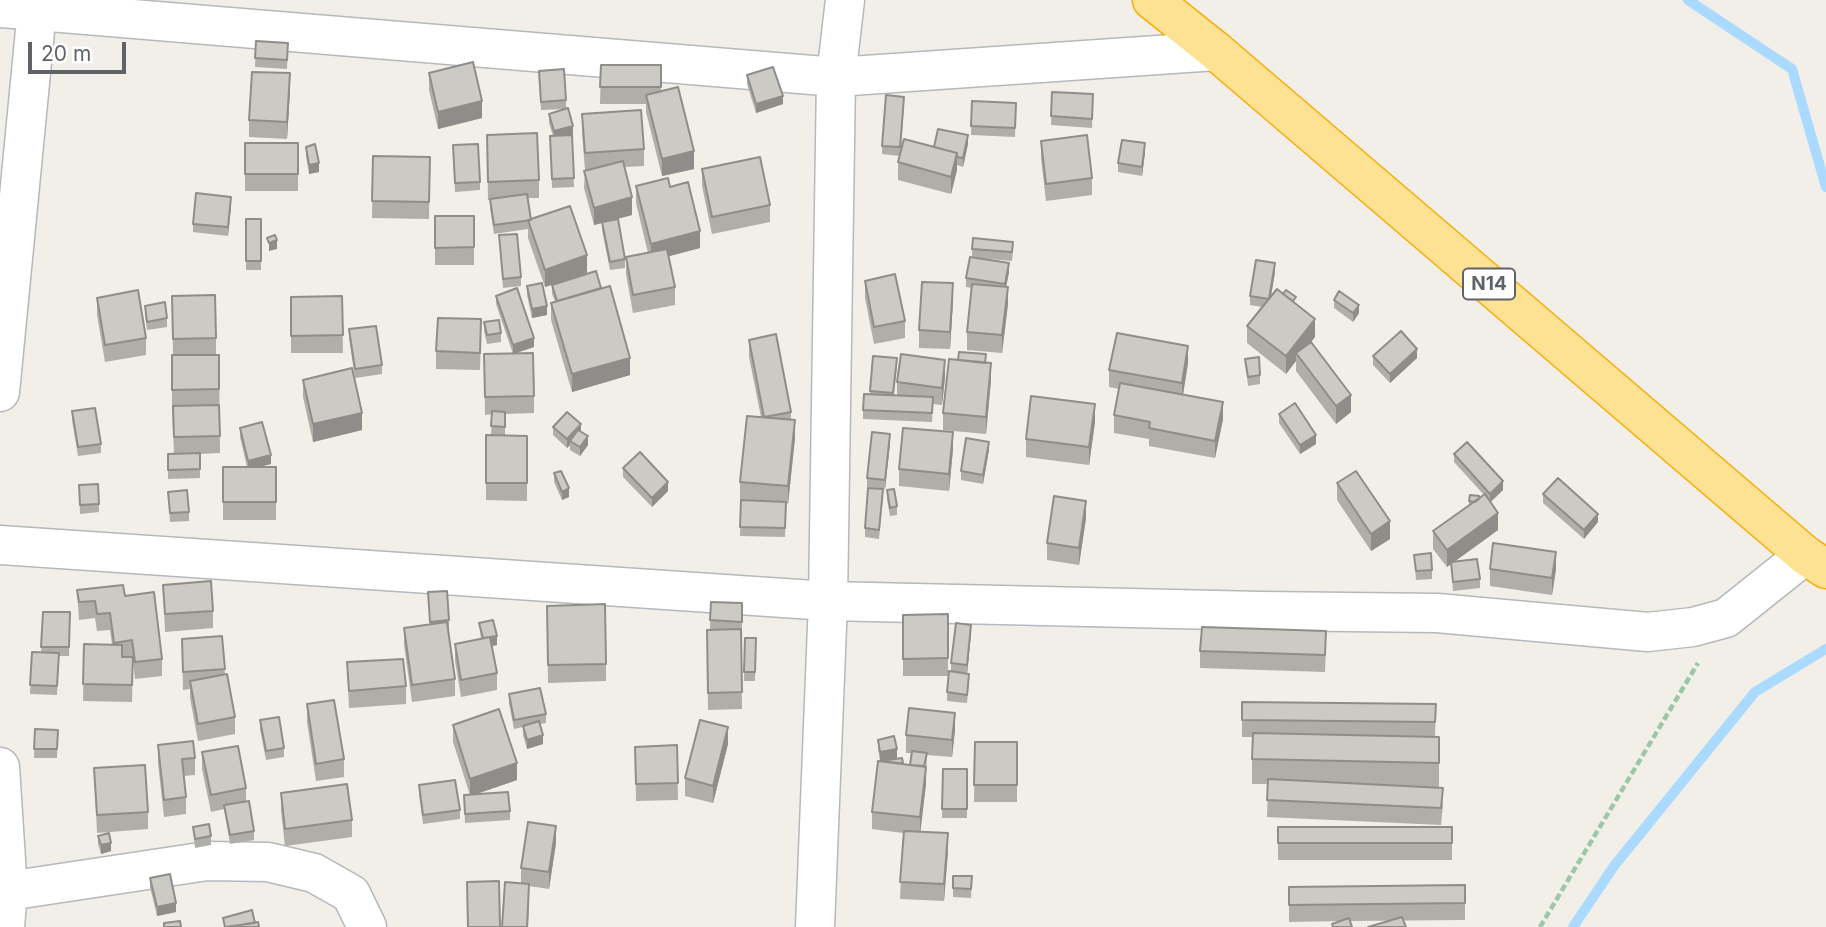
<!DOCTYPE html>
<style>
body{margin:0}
#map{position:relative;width:1826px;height:927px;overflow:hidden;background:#f1efe8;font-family:Inter,sans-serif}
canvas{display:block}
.scale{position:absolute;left:28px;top:42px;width:98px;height:32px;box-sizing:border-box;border:4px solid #5f6368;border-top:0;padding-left:9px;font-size:21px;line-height:24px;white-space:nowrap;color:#5f6368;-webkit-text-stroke:5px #fff;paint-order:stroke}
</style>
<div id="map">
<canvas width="1826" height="927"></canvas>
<div class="scale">20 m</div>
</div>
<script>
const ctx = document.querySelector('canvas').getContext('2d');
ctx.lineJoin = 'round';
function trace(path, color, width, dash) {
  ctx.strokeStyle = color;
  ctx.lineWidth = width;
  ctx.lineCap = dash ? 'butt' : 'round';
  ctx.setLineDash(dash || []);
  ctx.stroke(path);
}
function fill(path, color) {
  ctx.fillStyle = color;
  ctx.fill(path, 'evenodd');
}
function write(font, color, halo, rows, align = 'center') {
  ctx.font = font + ' Inter,sans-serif';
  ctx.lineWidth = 6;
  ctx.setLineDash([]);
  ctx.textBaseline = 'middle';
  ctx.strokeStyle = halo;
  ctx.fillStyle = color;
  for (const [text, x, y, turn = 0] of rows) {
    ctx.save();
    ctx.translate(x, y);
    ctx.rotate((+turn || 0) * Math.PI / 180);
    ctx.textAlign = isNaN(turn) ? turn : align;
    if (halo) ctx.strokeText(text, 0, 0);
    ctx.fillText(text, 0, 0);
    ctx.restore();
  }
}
trace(new Path2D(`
 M1688 0 1792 69 1826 187
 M1573 927 1614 866 1755 692 1826 649`), '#aadaff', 10);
const minor = new Path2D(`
 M0 8 836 77 1216 51
 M0 392 38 0
 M0 545 828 601 1260 611 1437 613 1648 632 1693 627 1726 618 1805 555
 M0 767 8 891 5 927
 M8 891 207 861 268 862 314 873 351 894 367 927
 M815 927 828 601 836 77 845 0`);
const highway = new Path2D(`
 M1152 0 1216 51 1805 555 1826 569`);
trace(minor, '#b5b8bc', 41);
trace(highway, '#f9ab00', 41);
trace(new Path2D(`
 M1540 927 1698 663`), '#9cc7a9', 4.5, [7, 3.5]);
trace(minor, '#fff', 38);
trace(highway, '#fde293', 38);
fill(new Path2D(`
 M256 41 288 43 287 69 255 67Z
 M601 65H661V91L694 169 662 176 646 112V104H600Z
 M539 71 566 100V109L541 110Z
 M429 73 482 118 438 129 429 90Z
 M747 75 783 104 756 113 747 84Z
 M290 90 287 139 249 137V120Z
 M1052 92 1093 94 1092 128 1051 125Z
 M972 101 1016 103 1015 137 971 135Z
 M904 105 901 152 934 147 968 144 963 167 957 165V170L951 194 898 180V162L900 156 882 154V146Z
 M549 114 573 134 570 135H572L574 187 552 188 550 136H553L549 123Z
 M582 114 644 149V166L625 167 632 215 613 220 625 259V268L610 270 602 230V223L594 225 584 188 585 170 582 132Z
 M487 135 539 180V198H528L531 220 587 273 545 287 528 238V229L494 234 490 208V200H488Z
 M1041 141 1092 178V195L1046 201 1041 158Z
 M245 143H298V191H245Z
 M453 145 480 182V190L455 192Z
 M306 147 319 172 309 174 306 156Z
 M1145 152 1142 176 1118 172V163Z
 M373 156 430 157 429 219 372 218Z
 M702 169 770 205V222L712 234 702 186Z
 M636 186 670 187 700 248 669 256 675 287V305L633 313 626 274V257L648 253 636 203Z
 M231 206 228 236 193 232V224Z
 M435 216H474V265H435Z
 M246 219H261V270H246Z
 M499 235 521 277V286L503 288Z
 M972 249 1013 250 1012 261 977 258 1009 272 1006 287 1008 304 1002 353 967 350V332L972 288 966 287V278L972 258Z
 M1275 272 1271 296 1296 304 1315 337 1311 342 1351 412 1336 424 1296 371V361L1286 374 1247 343V326L1262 307 1250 305V296Z
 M865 281 905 321V338L874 344 865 298Z
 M552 285 630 375 572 392 551 320V303L555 301 552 294Z
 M527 286 547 315 532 318 527 295Z
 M172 296 216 338V355H219L220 453 200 454V478L168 479V454H174L172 407V355H173Z
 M342 296 343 353H291V297Z
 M496 296 534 347 513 354 534 396V413L505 414V436H527V501L486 500V435H491L492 414 485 415 484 354H513L496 304Z
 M97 298 146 338V355L105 362 97 315Z
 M1334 300 1359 313 1353 322 1334 308Z
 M953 301 950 349 919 348V330Z
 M145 306 167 318V327L147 330 145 314Z
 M484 322 501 333V342L487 344 484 331Z
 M349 329 382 365V374L355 378 349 338Z
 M481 337 480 370 436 369V351Z
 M749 340 791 412V420L795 438 788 504 786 503 785 537 740 536 741 500 762 501 740 499V482L761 417 749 357Z
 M873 356 897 367 894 395 897 396V382L945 377 942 405 933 404 932 422 863 419V410L870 395Z
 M1373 356 1417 358 1390 383 1373 365Z
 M1245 359 1260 375V384L1248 386Z
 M986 363 991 380 986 434 943 430V413Z
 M1188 363 1183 394 1223 419 1215 458 1149 446V439L1114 433V415L1119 389 1109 387V370Z
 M303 380 362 430 313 442 303 397Z
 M72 411 101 444V453L78 456 72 420Z
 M1279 414 1316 444 1300 454 1279 423Z
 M1095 422 1089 465 1026 457V439Z
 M553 427 581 432 588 445 580 456 570 450V445L567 448 553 435Z
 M240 428 271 464 258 467H276V520H223V467H247L240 437Z
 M890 443 885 489 867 487V478Z
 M953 449 949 491 899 486V469Z
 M989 450 983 484 961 480V471Z
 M1454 454 1503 490 1491 502 1498 530 1454 562 1480 579V588L1453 591 1451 564 1447 567 1433 549V531L1469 506V501L1479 498 1484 495 1454 462Z
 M623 468 668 491 652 507 623 477Z
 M554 473 569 497 562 500 554 482Z
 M1337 483 1390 539 1371 551 1337 500Z
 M98 484 99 512 80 514 79 485Z
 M887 490 897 506V515L890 516 887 499Z
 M168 492 189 512V521L170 522Z
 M1543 494 1598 522 1584 539 1543 503Z
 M883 498 879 539 865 537V528Z
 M1086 518 1079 565 1047 560V543Z
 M1414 555 1432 570V579L1416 580Z
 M1490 569H1556L1552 595 1490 586Z
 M163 585 213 611V628L165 632Z
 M77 590 125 596 162 659V676L135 679 133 660 132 702 83 701 84 644H112L110 630 97 631 95 618 79 620Z
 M428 592 449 620V629H448L455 679V696L412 702 404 645V628L430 625Z
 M711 602 742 603V630H741L742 709 708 710 707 630 710 629Z
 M43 612H70L69 656H59L57 695 30 694 32 652 41 653Z
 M948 614V676H903V615Z
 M479 623 497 645 492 646 497 673V690L461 697 455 661V644L481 639Z
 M547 623 606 664V681L548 683Z
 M971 634 967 673 969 683 967 703 947 701V692L951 672V663Z
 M222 636 225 674 235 717V734L198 741 190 698V689L183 690 182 639Z
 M745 638H756L755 681H744Z
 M1326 648 1325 672 1200 668V651Z
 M347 662 406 686V704L349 708Z
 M509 694 546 714V723L540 724 543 744 527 749 523 735V727L514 729 509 703Z
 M1242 702 1436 704 1435 737H1439V788L1443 805 1441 825 1267 817 1268 784H1252V737H1242Z
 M307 704 344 759V777L316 781 307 722Z
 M260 720 284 748V757L266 760 260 729Z
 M453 725 517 780 474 795 510 811V820L465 823 464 795H470L453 742Z
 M35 729 58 730 57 758H34Z
 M955 730 952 757 927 755 926 784 920 832 948 851 944 901 900 899 903 833 872 829V812L880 761 878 749V740L897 758 886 760 910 765 912 753H906V735Z
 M975 742H1017V802H974Z
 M728 744 713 803 685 796V778Z
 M158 745 195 758V775L184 776 186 797V814L164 817 158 763Z
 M677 745 678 800 636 801 635 747Z
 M202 752 246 788V802L254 831V840L230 844 224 809 211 812 202 769Z
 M94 768 148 812V829L97 833Z
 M943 769H967V818H942Z
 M419 785 460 810V819L423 824 419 794Z
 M281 793 352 820V837L285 846 281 811Z
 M193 827 211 836V845L195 848Z
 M1278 827H1452V860H1278Z
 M98 836 111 851 101 854 98 844Z
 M556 843 549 889 529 886 528 927H502L521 883V868Z
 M953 876H972L971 898 953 897Z
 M150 878 176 912 157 916 150 887Z
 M1465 885V920L1350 921 1352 927H1332V924L1340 921 1289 922V887Z`), '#afaea9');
fill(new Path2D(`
 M290 73V90L287 139V122Z
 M783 96V104L756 113V104Z
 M482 101V118L438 129V112Z
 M573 126V134L554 140V131Z
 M968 135V144L963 167V158Z
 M1145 143V152L1142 176V167Z
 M694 151V169L662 176V159Z
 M957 153V170L951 194V177Z
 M319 163V172L309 174V165Z
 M231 197V206L228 236V227Z
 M632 197V215L594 225V208Z
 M700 231V248L651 261V244Z
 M277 240V249L269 251V243Z
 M587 255V273L545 287V270Z
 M1009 263V272L1005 293V284Z
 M1275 263V272L1269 308V299Z
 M953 283V301L950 349V332Z
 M1008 287V304L1002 353V335Z
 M1359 305V313L1353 322V313Z
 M547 306V315L532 318V309Z
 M1315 319V337L1299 357 1296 353V361L1286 374V356Z
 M534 338V347L513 354V345Z
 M1188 346V363L1182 401V383Z
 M1417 349V358L1390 383V374Z
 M630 358V375L572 392V374Z
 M945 360V377L942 405V388Z
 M991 363V380L986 434V417Z
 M1351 395V412L1336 424V406Z
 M1223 402V419L1215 458V441Z
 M1095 404V422L1089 465V447Z
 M362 413V430L313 442V424Z
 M795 420V438L788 504V486Z
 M581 424V433L570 441V445L567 448V439Z
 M953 432V449L949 491V474Z
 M890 434V443L885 489V480Z
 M1316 435V444L1300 454V445Z
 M588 436V445L580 456V447Z
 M989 442V450L983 484V475Z
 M271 455V464L248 470V461Z
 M1503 481V490L1490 502V494Z
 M668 482V491L652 507V498Z
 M569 488V497L562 500V492Z
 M1086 501V518L1079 565V548Z
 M1498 513V530L1447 567V550Z
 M1598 514V522L1584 539V530Z
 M1390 521V539L1371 551V534Z
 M1556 552V569L1552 595V578Z
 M971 625V634L967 674V665Z
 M497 636V645L483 648V639Z
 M955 713V730L952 757V740Z
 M728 727V744L713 803V786Z
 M543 735V744L527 749V740Z
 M897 749V758L880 761V752Z
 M517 763V780L470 796V779Z
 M926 767V784L920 835V817Z
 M556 826V843L549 889V872Z
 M948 833V851L944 901V884Z
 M111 843V851L101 854V845Z
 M529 884 528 927H527Z
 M176 903V912L157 916V907Z`), '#8f8d8a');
const building = new Path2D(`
 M256 41 288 43 287 60 255 58Z
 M473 62 482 101 438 112 429 73Z
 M601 65H661V87H600Z
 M773 67 783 96 756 104 747 75Z
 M564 69 566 100 541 102 539 71Z
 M252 72 290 73 287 122 249 120Z
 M678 87 694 151 662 159 646 95Z
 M1052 92 1093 94 1092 119 1051 116Z
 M886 95 904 97 900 147 882 146Z
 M972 101 1016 103 1015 128 971 126Z
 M568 108 573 126 554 131 549 114Z
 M641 110 644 149 585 153 582 114Z
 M938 129 968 135 963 158 957 157V153L934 147Z
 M537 133 539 180 488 182 487 135Z
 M572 135 574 178 552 179 550 136Z
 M1087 135 1092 178 1046 184 1041 141Z
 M904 139 957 153 951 177 898 162Z
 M1122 140 1145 143 1142 167 1118 163Z
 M245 143H298V174H245Z
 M315 144 319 163 309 165 306 147Z
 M478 144 480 182 455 183 453 145Z
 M373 156 430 157 429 202 372 201Z
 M760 157 770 205 712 217 702 169Z
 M623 161 632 197 594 208 584 171Z
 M668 178 670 187 688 182 700 231 651 244 636 186Z
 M196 193 231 197 228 227 193 224Z
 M527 194 531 220 494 225 490 199Z
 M570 206 587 255 545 270 528 220Z
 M435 216H474V247L435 248Z
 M246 219H261V261H246Z
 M618 219 625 259 610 262 602 222Z
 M517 234 521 277 503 279 499 235Z
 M275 235 277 240 269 243 267 238Z
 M973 238 1013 242 1012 252 972 249Z
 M667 249 675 287 633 295 626 257Z
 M970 257 1009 263 1005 284 966 278Z
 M1256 260 1275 263 1269 299 1250 296Z
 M596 271 601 288 557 301 552 285Z
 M895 274 905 321 874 327 865 281Z
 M922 282 953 283 950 332 919 330Z
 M542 283 547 306 532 309 527 286Z
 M972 284 1008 287 1002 335 967 332Z
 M610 286 630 358 572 374 551 303Z
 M517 288 534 338 513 345 496 296Z
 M1277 289 1315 319 1286 356 1247 326Z
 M138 290 146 338 105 345 97 298Z
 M1286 290 1296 297 1293 301 1283 294Z
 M1339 291 1359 305 1353 313 1334 300Z
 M215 295 216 338 173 339 172 296Z
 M342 296 343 335 291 336V297Z
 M165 302 167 318 147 322 145 306Z
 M438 318 481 319 480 353 436 351Z
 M499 320 501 333 487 335 484 322Z
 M376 326 382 365 355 369 349 329Z
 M1401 331 1417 349 1390 374 1373 356Z
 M1117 333 1188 346 1182 383 1109 370Z
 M776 334 791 412 764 417 749 340Z
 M1311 342 1351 395 1336 406 1296 353Z
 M959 352 986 354 985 363 958 360Z
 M533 353 534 396 485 397 484 354Z
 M901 354 945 360 942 388 897 382Z
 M172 355H219V389L172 390Z
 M873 356 897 358 893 393 870 391Z
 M1259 357 1260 375 1248 377 1245 359Z
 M949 359 991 363 986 417 943 413Z
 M352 368 362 413 313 424 303 380Z
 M1120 383 1223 402 1215 441 1149 428 1150 422 1114 415Z
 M864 394 933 397 932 413 863 410Z
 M1031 396 1095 404 1089 447 1026 439Z
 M1295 403 1316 435 1300 445 1279 414Z
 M219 405 220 436 174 437 173 406Z
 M95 408 101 444 78 447 72 411Z
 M492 411 505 412V427L491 426Z
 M567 412 581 424 567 439 553 427Z
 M747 416 795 420 788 486 740 482Z
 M262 422 271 455 248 461 240 428Z
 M903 428 953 432 949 474 899 469Z
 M578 430 588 436 580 447 570 441Z
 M872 432 890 434 885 480 867 478Z
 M486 435 527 436V483H486Z
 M966 438 989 442 983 475 961 471Z
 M1467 442 1503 481 1490 494 1454 454Z
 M640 452 668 482 652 498 623 468Z
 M200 453V469L168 470V454Z
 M223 467H276V502H223Z
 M561 471 569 488 562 492 554 473Z
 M1356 471 1390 521 1371 534 1337 483Z
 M1558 478 1598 514 1584 530 1543 494Z
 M98 484 99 504 80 505 79 485Z
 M868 488 883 489 879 530 865 528Z
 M894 489 897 506 890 508 887 490Z
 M187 490 189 512 170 513 168 492Z
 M1485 494 1498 513 1447 550 1433 531Z
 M1470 495 1479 496V499L1475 502 1469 501Z
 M1054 496 1086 501 1079 548 1047 543Z
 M741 500 786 502 785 528 740 527Z
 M1493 543 1556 552 1552 578 1490 569Z
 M1431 553 1432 570 1416 571 1414 555Z
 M1477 559 1480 579 1453 582 1451 562Z
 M211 581 213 611 165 614 163 585Z
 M123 585 125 596 154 592 162 659 135 662 132 640 114 643 110 613 97 614 95 601 79 602 77 590Z
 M447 591 449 620 430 622 428 592Z
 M711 602 742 603V622L710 620Z
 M605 604 606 664 548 665 547 606Z
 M43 612H70L69 647H41Z
 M948 614V658L903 659V615Z
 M493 620 497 636 483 638 479 623Z
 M447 622 455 679 412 685 404 628Z
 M956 623 971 625 967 665 951 663Z
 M1202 627 1326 631 1325 655 1200 651Z
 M741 629 742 692 708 693 707 630Z
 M222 636 225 669 183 672 182 639Z
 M490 637 497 673 461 680 455 644Z
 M745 638H756L755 672H744Z
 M84 644 122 645V657H133L132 685 83 684Z
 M32 652 59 653 57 686 30 685Z
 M403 659 406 686 349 691 347 662Z
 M949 671 969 674 967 695 947 692Z
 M227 674 235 717 198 724 190 681Z
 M540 688 546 714 514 720 509 694Z
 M334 700 344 759 316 764 307 704Z
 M1242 702 1436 704 1435 722 1242 720Z
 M909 708 955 713 952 740 906 735Z
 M499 709 517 763 470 779 453 725Z
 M279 717 284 748 266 751 260 720Z
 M700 720 728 727 713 786 685 778Z
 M539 721 543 735 527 740 523 726Z
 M35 729 58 730 57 749H34Z
 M1253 733 1439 737V763L1252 759Z
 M894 736 897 749 880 752 878 740Z
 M193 741 195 758 182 759 186 797 164 800 158 745Z
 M975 742H1017V785H974Z
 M677 745 678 783 636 784 635 747Z
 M238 746 246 788 211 795 202 752Z
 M912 751 927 753 924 766 910 765Z
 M902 758 903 763H899L881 761Z
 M878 761 926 767 920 817 872 812Z
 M145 765 148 812 97 815 94 768Z
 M943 769H967V809H942Z
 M1268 779 1443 788 1441 808 1267 800Z
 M455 780 460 810 423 815 419 785Z
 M347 784 352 820 285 829 281 793Z
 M508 792 510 811 465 814 464 795Z
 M249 801 254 831 230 835 224 805Z
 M528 822 556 826 549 872 521 868Z
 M209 824 211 836 195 839 193 827Z
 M1278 827H1452V843H1278Z
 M904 831 948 833 944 884 900 882Z
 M109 833 111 843 101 845 98 836Z
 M170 874 176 903 157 907 150 878Z
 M953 876H972L971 889 953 888Z
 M499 881 500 927H468L467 882Z
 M505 882 529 884 527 927H502Z
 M1465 885V903L1289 905V887Z
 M252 910 255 923 225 927 223 918Z
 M1402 917 1406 927H1368Z
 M1349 918 1352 927H1333L1332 924Z
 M180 921 181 927H164V923Z
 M258 922 259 927H228Z`);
fill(building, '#cccac5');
trace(building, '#8f8d8a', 2);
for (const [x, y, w] of [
 [1489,284,52]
]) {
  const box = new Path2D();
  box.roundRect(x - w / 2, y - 15.5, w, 31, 5);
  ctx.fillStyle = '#fff';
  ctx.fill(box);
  trace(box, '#5f6368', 2);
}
write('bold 19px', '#5f6368', null, [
 ["N14",1489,284]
]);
</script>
